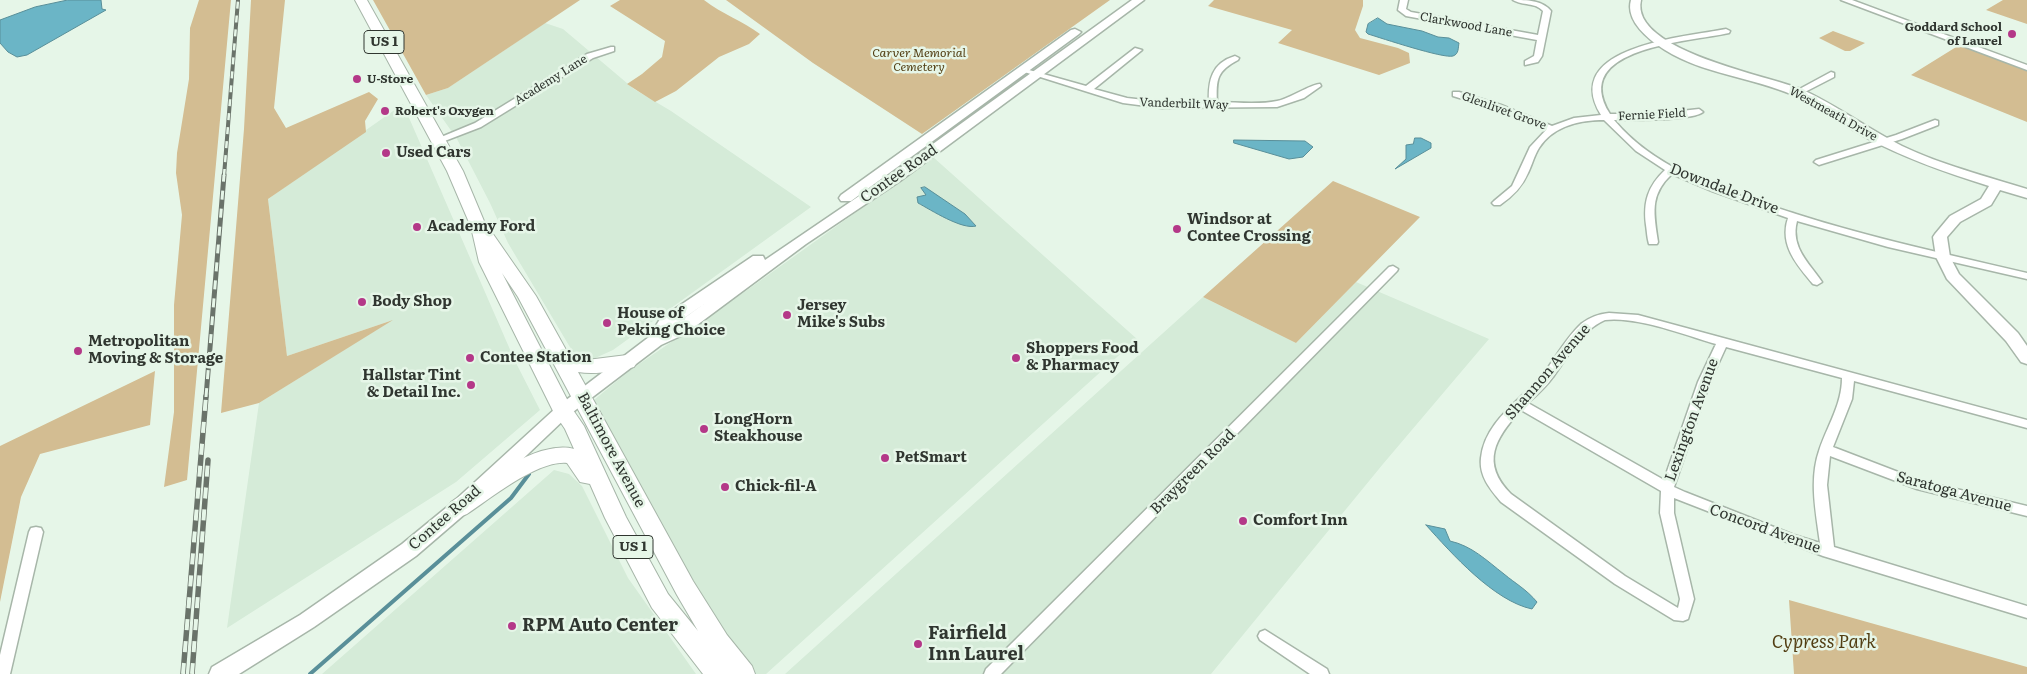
<!DOCTYPE html>
<style>
body{margin:0}
canvas{display:block;background:#e6f6e8}
</style>
<canvas width="2027" height="674"></canvas>
<script>
const ctx = document.querySelector('canvas').getContext('2d');
ctx.lineJoin = 'round';
function fill(path, color) {
  ctx.fillStyle = color;
  ctx.fill(path, 'evenodd');
}
function trace(path, color, width, dash) {
  ctx.strokeStyle = color;
  ctx.lineWidth = width;
  ctx.lineCap = dash ? 'butt' : 'round';
  ctx.setLineDash(dash || []);
  ctx.stroke(path);
}
function write(font, color, halo, rows, align = 'center') {
  ctx.font = font + ' Literata,serif';
  ctx.lineWidth = 5;
  ctx.setLineDash([]);
  ctx.textBaseline = 'middle';
  ctx.strokeStyle = halo;
  ctx.fillStyle = color;
  for (const [text, x, y, turn = 0] of rows) {
    ctx.save();
    ctx.translate(x, y);
    ctx.rotate((+turn || 0) * Math.PI / 180);
    ctx.textAlign = isNaN(turn) ? turn : align;
    if (halo) ctx.strokeText(text, 0, 0);
    ctx.fillText(text, 0, 0);
    ctx.restore();
  }
}
fill(new Path2D(`
 M545 23 563 29 634 89 671 111 811 207 613 350 593 359H577L508 243 490 203 457 139 426 95 448 88Z
 M403 104 515 361 540 410 456 482 227 628 259 403 390 321 287 356 268 199Z
 M933 157 1137 339 766 674H752L685 567 626 465 594 400 629 371 750 288Z
 M1356 282 1489 339 1383 464 1211 674H785L1203 297 1296 343Z
 M554 470 569 474 582 486 628 578 696 674H322Z`), '#d5ebd8');
fill(new Path2D(`
 M199 0H231L187 480 164 487 174 412V305L182 215 176 173 177 153 189 79 190 28Z
 M251 0H285L274 108 286 128 369 92 378 99 365 121 366 132 268 199 287 356 393 320 259 403 221 413 244 129Z
 M373 0H580L448 88 426 95Z
 M620 0H704C722 14 743 21 760 34L749 44 719 57 676 91 655 102 627 84 642 74 662 57 665 41 610 6Z
 M726 0H1110L922 134 813 63Z
 M1214 0H1363V6L1355 30 1360 38 1398 48 1409 53 1410 63 1379 75 1278 43 1292 30 1208 6Z
 M2003 0H2027V24L1986 10Z
 M1833 31 1865 43 1850 51H1845L1819 38Z
 M1961 44 2027 68V122L1911 75Z
 M1333 181 1420 217 1296 343 1203 297Z
 M155 371 150 425 40 454 21 497 0 602V446Z
 M1789 600 2027 667V674H1794Z`), '#d3bd92');
const water = new Path2D(`
 M68 0H101L102 9 106 10 27 55 17 57 8 52 0 43V20L35 7Z
 M1378 18 1387 24 1422 31 1438 37 1449 38 1459 43C1458 48 1459 54 1453 56 1444 59 1381 38 1368 34L1366 32 1368 24Z
 M1415 138H1421L1431 143V148L1395 169 1406 159V145L1413 144Z
 M1234 140 1305 141 1313 147 1303 157 1289 159 1234 143Z
 M925 187 965 214 976 226C962 230 931 210 918 203L917 197 926 195 921 188Z
 M1426 525 1445 529 1450 541C1472 546 1486 560 1504 574 1516 584 1526 589 1537 602L1532 609C1494 601 1452 554 1426 525Z`);
fill(water, '#6bb5c6');
trace(water, '#598f99', 1);
trace(new Path2D(`
 M310 674 511 498 529 474`), '#598f99', 4);
const street = new Path2D(`
 M1400 0H1408L1406 9 1411 12 1538 35 1543 11C1535 2 1523 6 1513 0 1527 0 1542 0 1551 11L1542 56 1538 62 1525 65V61L1534 56 1537 40 1406 16 1398 10Z
 M1841 0H1852L2027 65V70Z
 M1726 29 1730 31 1729 33C1690 42 1568 47 1610 114H1654L1699 109 1703 112C1692 121 1631 120 1614 120 1659 174 1732 193 1796 214 1871 238 1950 255 2027 273V279L1888 247 1797 221C1790 247 1809 263 1822 282L1817 285 1813 284C1797 265 1779 245 1788 218L1712 191 1672 174C1649 195 1654 214 1658 242L1657 244H1649C1647 238 1647 231 1646 225 1643 202 1648 186 1665 170L1636 151 1604 120C1580 120 1553 126 1539 148 1534 156 1532 165 1528 173 1522 187 1513 196 1500 205H1494L1492 203 1494 201 1512 186 1530 147 1546 130 1495 109 1453 96V92H1459L1501 105 1552 126 1574 118 1601 115C1559 46 1686 37 1726 29Z
 M611 47H614V51L593 58 481 127 442 142H436L434 140 475 123 587 54Z
 M1135 48 1142 50 1094 89 1127 98 1162 102H1209C1208 80 1212 63 1235 56L1239 58 1238 60C1217 71 1216 79 1217 102 1236 102 1258 105 1277 101 1289 99 1313 83 1320 84L1321 86 1304 98 1277 107 1162 108 1123 103 1018 70 1022 68 1086 86Z
 M1831 72 1834 73V77L1801 94 1798 95 1794 92Z
 M1935 120 1938 121V125L1902 139 1822 164 1819 165 1814 162 1816 160 1896 135Z
 M1393 266 1398 269 1397 271 1001 674H984L986 669 1389 267Z
 M1609 313 1638 315 2027 420V428L1854 381 1852 399 1833 447 1919 480 2027 506V516L1917 489 1830 456 1827 485 1834 547 2027 606V618L1823 556 1674 498V513L1694 599 1688 619 1683 621 1674 620 1615 584 1501 502C1490 489 1479 476 1481 458 1485 420 1522 400 1544 373 1556 357 1566 338 1581 324 1590 317 1599 314 1609 313ZM1605 320C1636 316 1685 335 1716 344L1698 382 1664 480 1528 403C1537 395 1546 387 1553 377 1568 357 1580 331 1605 320ZM1726 347 1842 378C1842 405 1827 426 1819 451 1809 480 1816 513 1820 543L1794 535 1685 492 1674 487 1710 382ZM1521 410 1661 491 1660 513 1680 599 1678 608 1625 576 1511 494C1480 463 1495 438 1521 410Z
 M36 527 41 528 43 532 10 674H0V655L29 532 31 528Z
 M1265 630 1327 669 1329 674H1310L1260 640 1258 636 1260 632Z`);
const secondary = new Path2D(`
 M1132 0H1144L900 181 806 244 685 334 661 345 569 415 466 513 416 556 314 627 239 674H209L212 667 300 615 402 544 452 503 557 407 649 337 660 319 753 256H763L765 260 890 175ZM708 301 673 326 672 327Z
 M1631 0H1641C1629 51 1771 76 1803 90 1838 106 1868 129 1902 146 1942 165 1985 176 2027 189V198L2000 190 1991 205 1960 222 1947 237 1950 257 1959 274 2018 333 2027 346V364L2021 362 2006 341 1947 279 1936 257 1933 237 1935 234 1950 216 1981 199 1989 186C1947 173 1907 159 1869 139 1843 125 1820 107 1793 95 1752 77 1703 74 1665 50 1649 40 1625 21 1631 0Z
 M1075 29 1081 32 1079 34 851 201H841L839 198 841 195 1071 30Z`);
const primary = new Path2D(`
 M355 0H367L463 171 489 233 493 234 536 296 570 357 587 360 627 355 634 357 637 362 634 367C617 371 595 375 578 372L693 581 727 635 752 666 755 674H703L652 608 605 518 590 484 580 482 567 463C538 460 491 498 467 514L459 517 451 514 448 508 451 502C481 483 538 439 574 449L565 429 553 411 479 262 471 227 447 171ZM502 273 518 297 677 595 698 631 668 594 626 517 584 426 571 407Z`);
trace(street, '#a7b6a9', 3);
trace(secondary, '#a7b6a9', 3);
trace(primary, '#a7b6a9', 2);
fill(street, '#fff');
fill(secondary, '#fff');
fill(primary, '#fff');
const railFar2 = new Path2D(`
 M224 176 238 0`);
const railFar1 = new Path2D(`
 M206 397 224 175`);
const rail = new Path2D(`
 M183 674 206 396
 M192 674 208 460`);
trace(railFar2, '#6a736a', 4);
trace(railFar1, '#6a736a', 5);
trace(rail, '#6a736a', 5.5);
trace(railFar2, '#e6f6e8', 2.5, [7]);
trace(railFar1, '#e6f6e8', 3, [9]);
trace(rail, '#e6f6e8', 4, [11]);
for (const [x, y, r, color] of [
 [2012,34,5,"#b43888"],
 [357,79,5,"#b43888"],
 [385,111,5,"#b43888"],
 [386,153,5,"#b43888"],
 [417,227,5,"#b43888"],
 [1177,229,5,"#b43888"],
 [362,302,5,"#b43888"],
 [787,315,5,"#b43888"],
 [607,323,5,"#b43888"],
 [78,351,5,"#b43888"],
 [470,358,5,"#b43888"],
 [1016,358,5,"#b43888"],
 [471,385,5,"#b43888"],
 [704,429,5,"#b43888"],
 [885,458,5,"#b43888"],
 [725,487,5,"#b43888"],
 [1243,521,5,"#b43888"],
 [512,626,5,"#b43888"],
 [918,644,5,"#b43888"]
]) {
  const dot = new Path2D();
  dot.arc(x, y, r, 0, 2 * Math.PI);
  ctx.fillStyle = color;
  ctx.fill(dot);
  trace(dot, '#e6f6e8', 2);
}
write('12px', '#303630', '#e6f6e8', [
 ["Clarkwood Lane",1466,25,10],
 ["Academy Lane",551,80,-32],
 ["Vanderbilt Way",1184,104,2],
 ["Glenlivet Grove",1504,111,20],
 ["Westmeath Drive",1833,114,29],
 ["Fernie Field",1652,115,-3]
]);
write('bold 12px', '#303630', '#e6f6e8', [
 ["Goddard School",2002,27,"right"],
 ["of Laurel",2002,41,"right"],
 ["U-Store",367,79],
 ["Robert's Oxygen",395,111]
], 'left');
write('italic 12px', '#523e13', '#e6f6e8', [
 ["Carver Memorial",919,53],
 ["Cemetery",919,67]
]);
for (const [x, y, w] of [
 [384,42,40],
 [633,547,40]
]) {
  const box = new Path2D();
  box.roundRect(x - w / 2, y - 11.5, w, 23, 4);
  ctx.fillStyle = '#e6f6e8';
  ctx.fill(box);
  trace(box, '#303630', 1);
}
write('bold 14px', '#303630', null, [
 ["US 1",384,42],
 ["US 1",633,547]
]);
write('bold 15px', '#303630', '#e6f6e8', [
 ["Used Cars",396,153],
 ["Windsor at",1187,220],
 ["Contee Crossing",1187,237],
 ["Academy Ford",427,227],
 ["Body Shop",372,302],
 ["Jersey",797,306],
 ["Mike's Subs",797,323],
 ["House of",617,314],
 ["Peking Choice",617,331],
 ["Metropolitan",88,342],
 ["Moving & Storage",88,359],
 ["Shoppers Food",1026,349],
 ["& Pharmacy",1026,366],
 ["Contee Station",480,358],
 ["Hallstar Tint",461,376,"right"],
 ["& Detail Inc.",461,393,"right"],
 ["LongHorn",714,420],
 ["Steakhouse",714,437],
 ["PetSmart",895,458],
 ["Chick-fil-A",735,487],
 ["Comfort Inn",1253,521]
], 'left');
write('15px', '#303630', '#e6f6e8', [
 ["Contee Road",899,174,-35],
 ["Downdale Drive",1724,189,21],
 ["Shannon Avenue",1548,372,-49],
 ["Lexington Avenue",1692,420,-70],
 ["Baltimore Avenue",611,450,62],
 ["Braygreen Road",1193,472,-45],
 ["Saratoga Avenue",1954,492,15],
 ["Contee Road",445,518,-41],
 ["Concord Avenue",1765,529,20]
]);
write('bold 18px', '#303630', '#e6f6e8', [
 ["RPM Auto Center",522,626],
 ["Fairfield",928,634],
 ["Inn Laurel",928,655]
], 'left');
write('italic 18px', '#523e13', '#e6f6e8', [
 ["Cypress Park",1824,643]
]);
</script>
